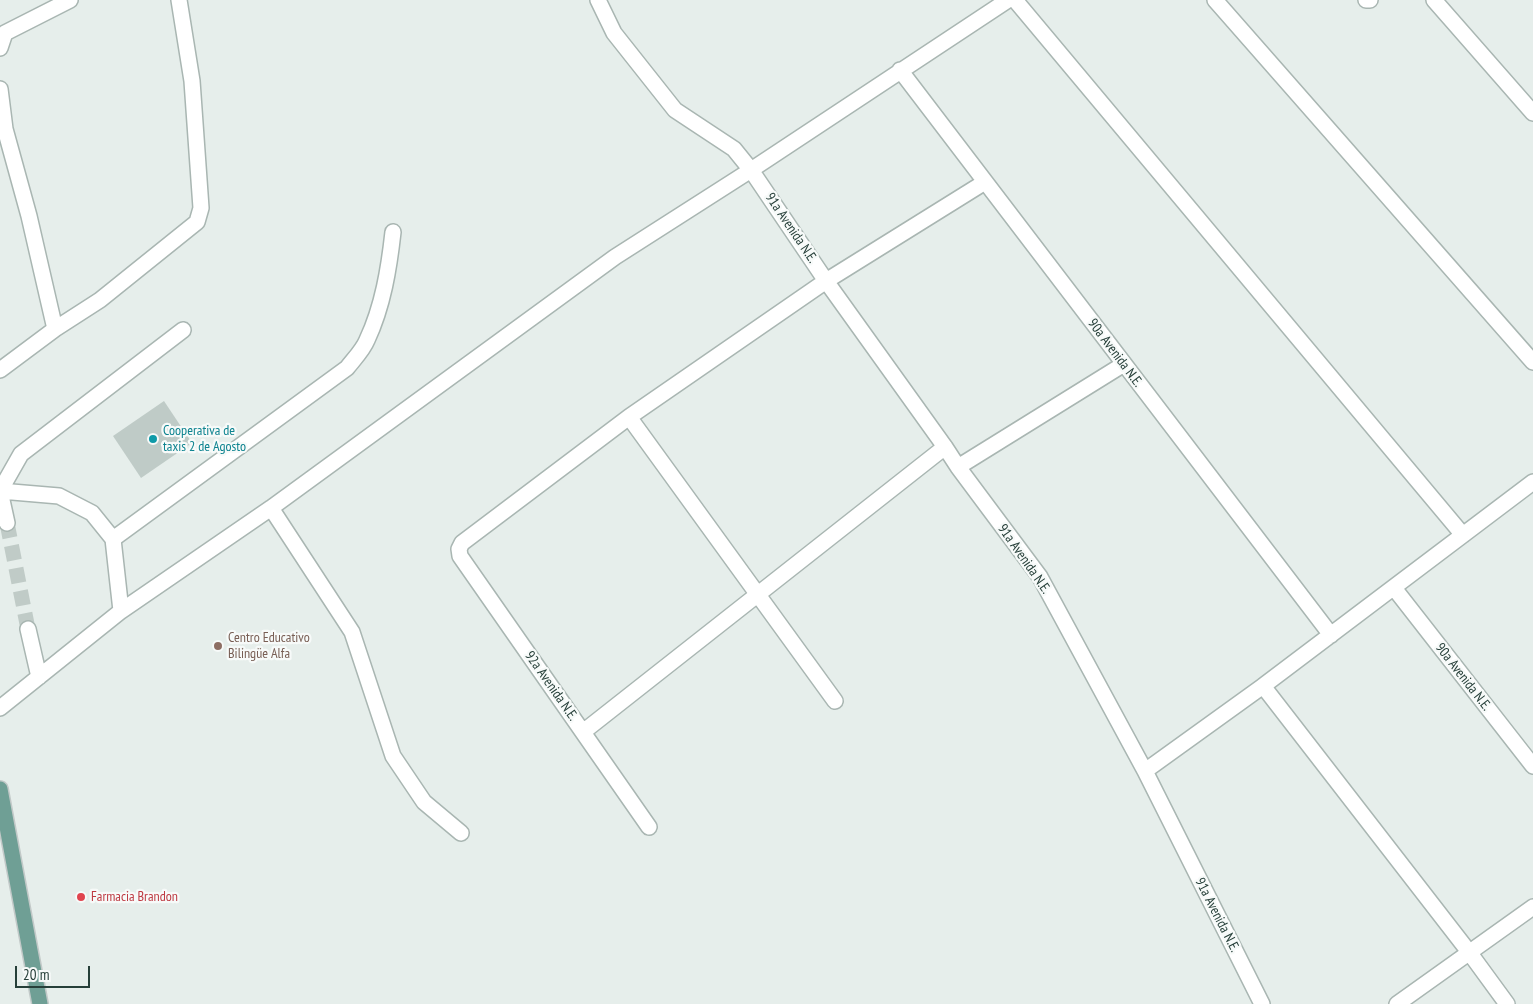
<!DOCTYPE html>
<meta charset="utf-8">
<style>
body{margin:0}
#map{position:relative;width:1533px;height:1004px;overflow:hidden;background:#e6eeeb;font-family:"PT Sans Narrow",sans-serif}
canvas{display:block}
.scale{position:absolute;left:15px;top:966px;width:75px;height:22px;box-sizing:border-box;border:2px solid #263f39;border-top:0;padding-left:6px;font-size:15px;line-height:18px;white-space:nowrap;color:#263f39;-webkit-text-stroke:4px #f7faf9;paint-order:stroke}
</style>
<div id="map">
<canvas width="1533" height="1004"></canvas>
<div class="scale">20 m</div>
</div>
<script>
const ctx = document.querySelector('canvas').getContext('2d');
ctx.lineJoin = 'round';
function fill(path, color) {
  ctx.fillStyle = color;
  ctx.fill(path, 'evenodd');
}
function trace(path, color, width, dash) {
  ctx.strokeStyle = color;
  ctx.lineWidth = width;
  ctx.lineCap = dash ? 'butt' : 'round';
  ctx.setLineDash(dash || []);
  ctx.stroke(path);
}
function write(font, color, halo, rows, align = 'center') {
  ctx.font = font + ' "PT Sans Narrow",sans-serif';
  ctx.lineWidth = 4.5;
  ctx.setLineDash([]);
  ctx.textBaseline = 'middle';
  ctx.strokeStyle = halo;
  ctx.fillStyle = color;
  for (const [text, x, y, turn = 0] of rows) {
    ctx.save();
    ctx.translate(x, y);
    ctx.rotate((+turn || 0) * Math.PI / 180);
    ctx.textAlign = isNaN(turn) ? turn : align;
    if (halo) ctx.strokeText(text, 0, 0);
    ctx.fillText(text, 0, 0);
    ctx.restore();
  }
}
fill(new Path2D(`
 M164 401 192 443 141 478 113 436Z`), '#bfcbc7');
trace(new Path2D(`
 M7 523 28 629`), '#c0cbc7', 15, [15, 8]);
const minor = new Path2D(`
 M598 0 614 33 675 110 734 149 751 170 826 281 945 447 958 467 1040 577 1145 771 1262 1004
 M1015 0 1463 535
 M1215 0 1533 362
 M1366 0H1370
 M1434 0 1533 113
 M0 48 5 33 70 0
 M900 70 1331 635
 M0 89 5 129 29 216 55 329
 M0 370 55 329 100 300 197 222 201 208 192 81 179 0
 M629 417 835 701
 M958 467 1124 364
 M0 491 59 496 92 513 113 539 121 611
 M271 508 352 632 393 756 424 802 461 833
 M7 523 0 491 21 454 183 330
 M113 539 347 368C354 359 363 350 367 340 383 306 389 268 393 232
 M1394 588 1533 766
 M28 629 39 677
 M1263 686 1469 952 1507 1004
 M0 708 121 611 271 508 615 257 751 170 1008 0
 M583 732 945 447
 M1145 771 1263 686 1533 482
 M649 827 460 556 459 549 462 543 629 417 826 281 985 182
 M1397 1004 1533 907`);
const major = new Path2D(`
 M0 789 40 1004`);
trace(minor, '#a9b6b2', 18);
trace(major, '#c2c9c8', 18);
trace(minor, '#fff', 15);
trace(major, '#6f9f95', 15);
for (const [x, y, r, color] of [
 [153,439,5,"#0f9aa8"],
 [218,646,5,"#8d6e63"],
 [81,897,5,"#e0444e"]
]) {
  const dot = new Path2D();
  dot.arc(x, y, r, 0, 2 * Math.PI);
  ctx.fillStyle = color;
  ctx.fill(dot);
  trace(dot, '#f7faf9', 2);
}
write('14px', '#263f39', '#f7faf9', [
 ["91a Avenida N.E.",791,228,56],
 ["90a Avenida N.E.",1115,353,53],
 ["91a Avenida N.E.",1024,559,55],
 ["90a Avenida N.E.",1463,677,52],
 ["92a Avenida N.E.",551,686,55],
 ["91a Avenida N.E.",1217,915,63]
]);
write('14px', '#0d838f', '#f7faf9', [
 ["Cooperativa de",163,431],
 ["taxis 2 de Agosto",163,447]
], 'left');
write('14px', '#785e54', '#f7faf9', [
 ["Centro Educativo",228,638],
 ["Bilingüe Alfa",228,654]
], 'left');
write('14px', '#be3a42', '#f7faf9', [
 ["Farmacia Brandon",91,897]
], 'left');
</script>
